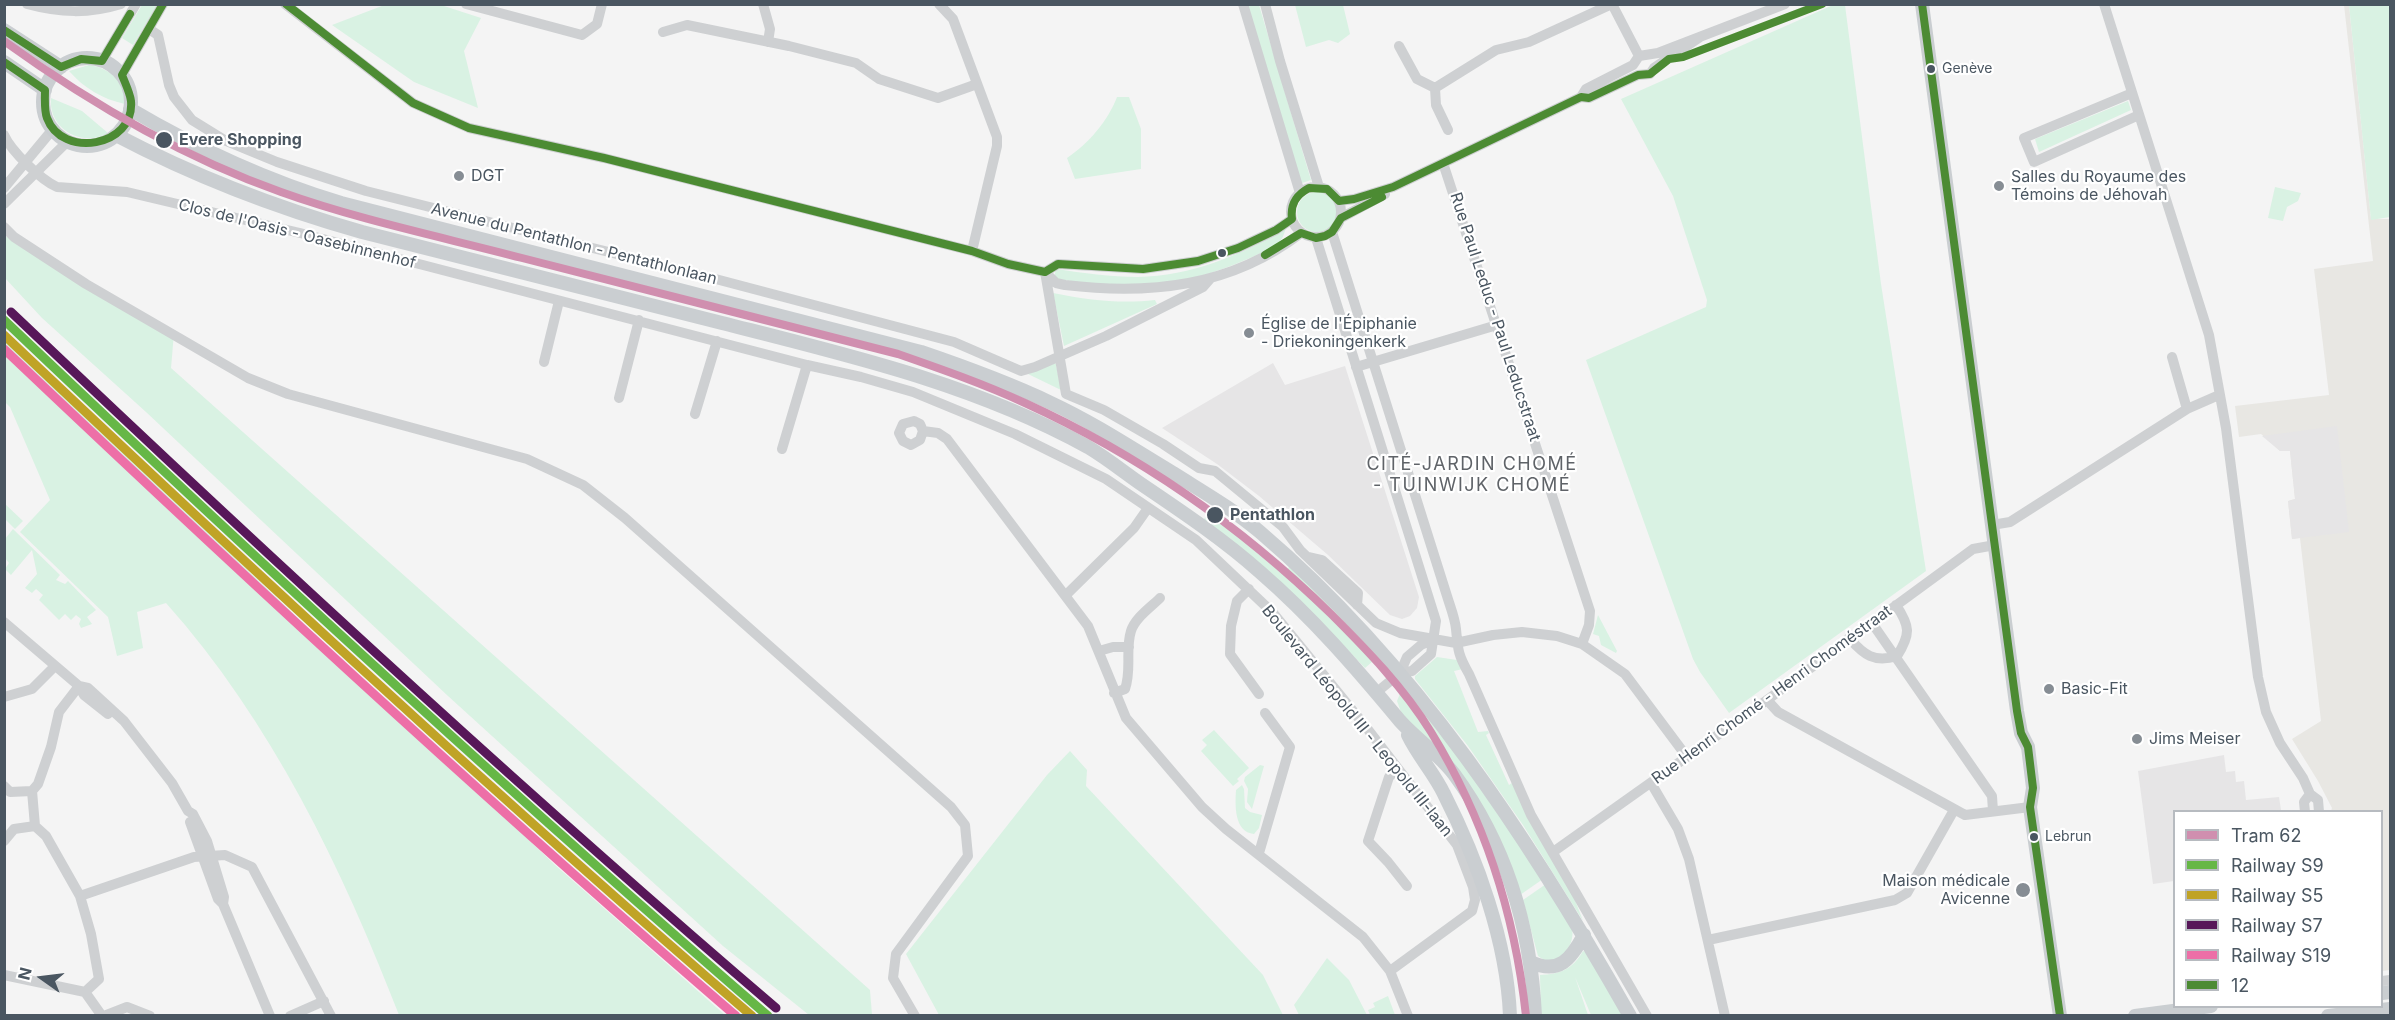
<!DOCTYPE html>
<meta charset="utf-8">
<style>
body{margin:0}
#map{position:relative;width:2395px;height:1020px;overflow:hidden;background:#f4f4f4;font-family:Inter,sans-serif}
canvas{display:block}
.frame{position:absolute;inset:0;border:6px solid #4a5661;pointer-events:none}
.legend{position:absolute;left:2173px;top:810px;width:210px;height:198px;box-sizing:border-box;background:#fff;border:2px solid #b7bbc0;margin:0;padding:8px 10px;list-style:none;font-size:18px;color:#4a5661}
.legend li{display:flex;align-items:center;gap:12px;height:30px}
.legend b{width:30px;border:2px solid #b7bbc0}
.north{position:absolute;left:12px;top:948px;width:60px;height:60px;-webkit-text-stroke:4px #fff;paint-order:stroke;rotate:284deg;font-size:16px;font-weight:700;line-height:24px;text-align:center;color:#4a5661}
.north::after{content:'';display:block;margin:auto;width:21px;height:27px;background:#4a5661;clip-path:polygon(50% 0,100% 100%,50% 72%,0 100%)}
</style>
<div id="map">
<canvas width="2395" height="1020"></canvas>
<div class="frame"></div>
<ul class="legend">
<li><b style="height:8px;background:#d08faf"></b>Tram 62</li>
<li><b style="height:8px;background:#66b746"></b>Railway S9</li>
<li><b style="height:8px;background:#c0a326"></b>Railway S5</li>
<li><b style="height:8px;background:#571759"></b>Railway S7</li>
<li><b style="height:8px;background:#ed6fa7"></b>Railway S19</li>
<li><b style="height:8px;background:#4c8b33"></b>12</li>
</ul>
<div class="north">N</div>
</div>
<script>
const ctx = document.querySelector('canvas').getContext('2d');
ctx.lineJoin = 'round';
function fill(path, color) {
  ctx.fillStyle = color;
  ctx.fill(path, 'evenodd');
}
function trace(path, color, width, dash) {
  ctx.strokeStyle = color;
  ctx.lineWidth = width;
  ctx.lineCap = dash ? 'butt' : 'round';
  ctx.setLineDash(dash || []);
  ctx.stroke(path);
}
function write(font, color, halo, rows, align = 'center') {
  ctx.font = font + ' Inter,sans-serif';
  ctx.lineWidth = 4.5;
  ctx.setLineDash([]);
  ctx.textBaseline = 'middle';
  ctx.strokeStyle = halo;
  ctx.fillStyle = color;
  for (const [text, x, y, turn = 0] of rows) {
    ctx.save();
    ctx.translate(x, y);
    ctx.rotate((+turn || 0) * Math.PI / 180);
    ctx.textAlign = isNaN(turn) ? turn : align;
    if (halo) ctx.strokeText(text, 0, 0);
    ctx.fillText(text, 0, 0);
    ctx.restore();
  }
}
fill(new Path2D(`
 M2344 5H2349L2371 219H2390V970L2382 971V812L2331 811 2332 808 2318 781 2292 739 2321 721 2300 538 2292 539 2288 501 2295 499 2290 451H2280L2261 434 2239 437 2235 406 2329 395 2314 269 2373 261Z`), '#e8e7e3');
fill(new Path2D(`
 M1273 363 1285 385 1345 366 1419 597 1417 608 1410 616 1402 619 1390 615 1328 555 1259 496 1217 464 1162 428Z
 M2337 426 2349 532 2292 539 2288 501 2295 499 2290 451H2280L2262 436Z
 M2224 755 2226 772 2235 771 2236 782 2244 781 2246 800 2279 797 2281 810 2174 812V881L2153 884 2138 771Z`), '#e6e5e6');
fill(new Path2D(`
 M387 4 441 5 481 18 464 51 478 108 414 82 332 25Z
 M142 5H157L133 45 122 38Z
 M1247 5H1259L1311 180 1299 184Z
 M1295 5H1343L1350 34 1338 43 1329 40 1306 47Z
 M1833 5H1845L1881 284 1926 571 1729 713 1700 672 1693 659 1586 360 1706 307 1707 300 1673 196 1621 99Z
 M2349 5H2390V217L2371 220Z
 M89 65C110 68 126 82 125 104 102 99 84 88 69 71Z
 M1117 97H1129L1141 129V169L1075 179 1067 158C1088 144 1108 121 1117 97Z
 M51 98 82 111 108 133C82 148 48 129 51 98Z
 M2128 101 2131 110 2039 152 2035 139Z
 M2275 187 2301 193 2298 201 2287 207 2283 221 2268 218Z
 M1297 212a20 20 0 1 1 40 0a20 20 0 1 1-40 0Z
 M1286 228C1284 234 1282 241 1277 244 1251 261 1186 284 1155 285 1122 286 1087 285 1054 278L1056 269C1083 273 1111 277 1138 277 1190 276 1243 255 1286 228Z
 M5 236 174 333 171 368 870 990 872 1015H809L723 946 448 696 146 412 42 318 5 278Z
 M1053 293C1087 300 1121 304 1155 300L1157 304 1064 346Z
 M4 336 555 865 725 1015H399C342 868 272 722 166 603L137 612 143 648 117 656 108 617 20 532 50 500 10 407 5 402Z
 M1054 363 1056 364 1061 390 1028 374Z
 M4 503 23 521 15 529 5 519Z
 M1210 512 1284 572 1290 566 1379 656 1365 668 1315 616 1203 520Z
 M13 529 60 575 56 580 65 584 68 581 96 610 87 617 92 624 81 628 79 624 81 619 76 615 71 620 65 614 59 620 39 600 43 595 36 589 32 593 25 588 37 574 32 550 11 575 5 569 9 563 5 558V539Z
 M1598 615 1617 651 1616 653 1601 645 1599 636 1593 634Z
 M1437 657 1457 660 1463 669 1454 671 1478 732 1488 731 1489 733 1486 735 1509 785 1512 783 1575 900 1583 921 1523 825 1468 746 1415 679V676Z
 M1403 686 1459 758 1543 879 1520 895 1489 824 1402 715 1397 701Z
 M1214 730 1249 768 1237 779 1239 781 1233 786 1201 751 1207 745 1202 740Z
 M1070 751 1087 770 1086 786 1263 975 1283 1015H939L906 954 1047 775Z
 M1260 765 1264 766 1252 809 1247 802 1248 789 1244 781 1245 777Z
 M1242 785 1244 789 1245 808 1250 812 1262 815 1259 828 1254 834C1234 832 1235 805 1236 790Z
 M1546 884 1572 929C1576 946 1556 971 1538 956L1523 900Z
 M1583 951 1586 952 1623 1015H1591L1575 977 1588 1015H1541L1540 975C1560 974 1572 970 1583 951Z
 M1327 958 1349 980 1367 1015H1299L1294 1005Z
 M1388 996 1395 1015H1370L1368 1010 1375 1007 1373 1003Z`), '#d9f2e3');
trace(new Path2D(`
 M27 4C60 13 89 14 121 4
 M285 4 413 103 469 128 604 158 972 251 1008 264 1045 272 1056 283 1065 285C1150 295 1231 287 1301 233
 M466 4 582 35 597 24 602 4
 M763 4 770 29 768 42
 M939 4 953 19 997 137V146L972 251
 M1243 4 1300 193
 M1265 4 1280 61 1319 187
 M1612 4 1639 56
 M2104 4 2209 335 2226 428 2258 677 2266 712 2280 743 2303 778 2310 794 2318 800 2319 812
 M149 29 158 35 169 85 174 97 192 120 226 141 277 162 366 191 708 277 954 342 1021 371 1035 367 1106 336 1203 287 1210 279
 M663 32 687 25 789 46 856 63 879 79 938 98 977 84
 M1399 46 1417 79 1435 88
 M102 61 136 4
 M122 75 163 4
 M1435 88 1496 50 1529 42 1612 4
 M1435 88 1436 105 1448 130
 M2132 93 2024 138 2034 162 2139 115
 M1581 97 1586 89 1633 65 1639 56 1658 53 1785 4
 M4 135C11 151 41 180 57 187L127 192 300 233 807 365 861 377 913 392 1015 434 1106 479 1196 540 1273 613 1366 727 1457 845 1473 887 1475 900 1472 911 1390 971
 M1443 163 1590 611 1589 625 1582 644
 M1291 212a25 25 0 1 1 50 0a25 25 0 1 1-50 0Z
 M4 188 53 129
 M1339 201 1354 199 1393 187 1581 97 1589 98 1638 75 1650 74 1654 68 1700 37
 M4 204 68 141
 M1341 218 1385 194
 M4 227 14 237 86 284 248 378 288 394 527 459 583 485 625 518 951 807 965 825 968 856 896 954 893 978 915 1016
 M1332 232 1447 596C1450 606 1455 618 1456 629 1458 650 1458 655 1469 674L1531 815 1647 1016
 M1316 238 1436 621 1431 654 1412 671 1400 673
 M1045 272 1066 394 1104 410 1163 444 1199 468 1215 471 1283 527 1300 550 1376 623 1400 633 1456 643 1493 635 1522 632 1557 636 1582 644 1625 674 1687 757
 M1045 272 1058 264 1143 269 1198 261 1238 248 1276 230 1292 219
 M2172 357 2187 409
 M544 362 559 301
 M1356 367 1497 325
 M619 398 639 320
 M695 414 717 341
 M923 431 920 440 911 445 903 441 899 433 903 424 914 421 920 424 923 431 938 433 947 439 1088 626 1126 718 1202 807 1226 829 1363 937 1390 971 1408 1016
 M782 449 807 365
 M1992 525 2010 522 2187 409 2219 395
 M1309 557 1322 560 1358 593 1357 605
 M1249 589 1237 601 1231 626 1230 654 1259 694
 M1066 595 1134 528 1148 508
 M4 622 79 686 84 695 108 714
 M1872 623 1992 796 1993 811
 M1849 638C1864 655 1874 663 1897 656 1911 634 1910 626 1896 605
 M1099 651 1113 647H1129
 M79 686 88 688 124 721 172 783 188 811 193 814 207 841 224 897 223 904
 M1377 692 1400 673 1407 657 1421 645 1433 640
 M1114 693 1125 689C1132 670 1125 650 1131 631 1135 618 1150 608 1160 598
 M4 697 32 689 55 666
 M1767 700 1778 712 1965 815 2030 807
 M1397 769 1389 777 1368 841 1388 862 1407 886
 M1651 783 1678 829 1689 859 1725 1016
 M4 786 10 792 32 791 35 826 46 836 80 896 91 934 99 979 85 992 102 1016
 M32 791 38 784 51 747 59 712 79 686
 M2305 812 2304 802 2310 794
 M190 822 218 899 223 904 270 1016
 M4 841 14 829 35 826
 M1553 852 1767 700 1973 549 1995 545
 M1259 853 1290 747 1265 713
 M80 896 194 857 225 855 252 867 331 1016
 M1708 940 1895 900 1907 893 1954 810
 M4 975 85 992
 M2382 981 2390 980
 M104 1016 127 1007 150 1016
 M290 1016 324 1001`), '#ced0d2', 10);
trace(new Path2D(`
 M1922 4 2017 711 2021 733 2028 747 2033 788 2030 807 2060 1016
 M4 30 61 67
 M43 102a44 44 0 1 1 88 0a44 44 0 1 1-88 0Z
 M4 62 45 90
 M130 109C196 148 268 181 341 203L921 352C965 367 1009 383 1051 403 1094 423 1133 449 1173 473 1203 492 1233 509 1260 532 1417 666 1529 838 1630 1016
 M116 135C194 176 277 208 362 232 482 262 602 293 722 323 848 355 974 384 1088 447 1108 459 1125 473 1144 486 1184 513 1224 540 1260 572 1312 617 1356 668 1400 721 1417 740 1439 754 1454 774 1506 845 1531 929 1535 1016
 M1408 735C1418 756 1434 773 1444 794 1477 859 1507 941 1510 1016
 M1531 962C1559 975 1571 959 1584 935
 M2382 993 2390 992
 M2135 1016 2211 1006
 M2328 1016 2390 1009`), '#caced1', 14);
trace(new Path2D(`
 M286 4 413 103 469 128 604 158 972 251 1008 264 1045 272 1058 264 1143 269 1198 261 1238 248 1276 230 1292 219C1290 204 1296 195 1309 188L1327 189 1339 201 1354 199 1393 187 1581 97 1589 98 1638 75 1650 74 1669 59 1683 57 1822 4
 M1922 4 2017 711 2021 733 2028 747 2033 788 2030 807 2060 1016
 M4 30 61 67 81 59 102 61 130 14
 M4 62 45 90C45 98 44 110 47 118 62 159 135 147 131 101 130 93 125 83 122 75L163 4
 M1265 255 1301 233 1316 238 1325 236 1332 232 1341 218 1382 197`), '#4c8b33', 8);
trace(new Path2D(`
 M4 320C254 558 507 791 768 1016`), '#66b746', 9);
trace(new Path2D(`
 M4 335C249 567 496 796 752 1016`), '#c0a326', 9);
trace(new Path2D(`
 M11 312C261 550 514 784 776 1008`), '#571759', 9);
trace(new Path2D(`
 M4 349C244 577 486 801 736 1016`), '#ed6fa7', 9);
trace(new Path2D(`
 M4 41C90 103 182 157 281 192 359 220 442 237 522 258 647 290 773 322 898 354 941 369 984 384 1025 403 1139 455 1241 526 1331 614 1367 650 1404 688 1431 732 1484 818 1515 915 1526 1016`), '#d08faf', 8);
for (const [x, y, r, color] of [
 [1931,69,5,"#4a5661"],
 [164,140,9,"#4a5661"],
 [459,176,6,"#868d94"],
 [1999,186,6,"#868d94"],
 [1222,253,5,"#4a5661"],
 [1249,333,6,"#868d94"],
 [1215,515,9,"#4a5661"],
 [2049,689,6,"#868d94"],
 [2137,739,6,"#868d94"],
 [2034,837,5,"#4a5661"],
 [2023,890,8,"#868d94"]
]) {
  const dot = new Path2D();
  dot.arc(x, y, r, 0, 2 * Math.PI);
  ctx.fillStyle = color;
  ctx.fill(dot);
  trace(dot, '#fff', 2);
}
write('14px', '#4a5661', '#fff', [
 ["Genève",1942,69],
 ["Lebrun",2045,837]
], 'left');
write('bold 16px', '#4a5661', '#fff', [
 ["Evere Shopping",179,140],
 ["Pentathlon",1230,515]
], 'left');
write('16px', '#4a5661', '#fff', [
 ["DGT",471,176],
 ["Salles du Royaume des",2011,177],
 ["Témoins de Jéhovah",2011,195],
 ["Église de l'Épiphanie",1261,324],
 ["- Driekoningenkerk",1261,342],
 ["Basic-Fit",2061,689],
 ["Jims Meiser",2149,739],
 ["Maison médicale",2010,881,"right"],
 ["Avicenne",2010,899,"right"]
], 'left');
write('16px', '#4a5661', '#fff', [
 ["Clos de l'Oasis - Oasebinnenhof",297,234,14],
 ["Avenue du Pentathlon - Pentathlonlaan",574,244,14],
 ["Rue Paul Leduc - Paul Leducstraat",1495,317,72],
 ["Rue Henri Chomé - Henri Choméstraat",1772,695,-36],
 ["Boulevard Léopold III - Leopold III-laan",1357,721,51]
]);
ctx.letterSpacing = '1.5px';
write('18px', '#5f6368', '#fff', [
 ["CITÉ-JARDIN CHOMÉ",1472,465],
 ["- TUINWIJK CHOMÉ",1472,486]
]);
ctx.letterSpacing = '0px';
</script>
